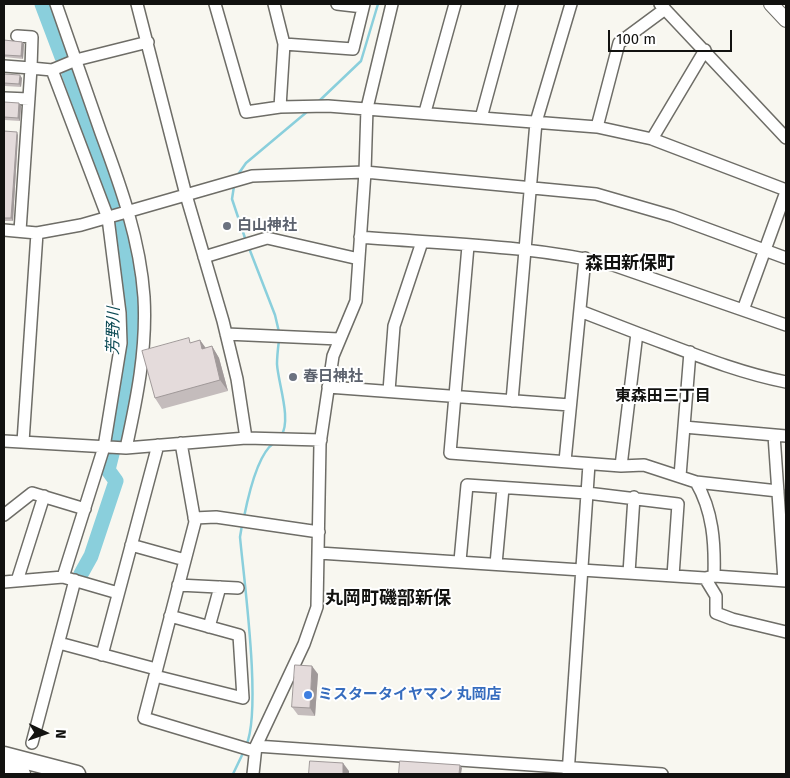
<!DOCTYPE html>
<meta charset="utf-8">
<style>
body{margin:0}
#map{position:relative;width:790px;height:778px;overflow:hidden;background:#f8f7f0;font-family:"Fira Sans",sans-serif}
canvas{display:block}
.frame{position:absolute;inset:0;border:5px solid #121210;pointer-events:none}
.north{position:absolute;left:20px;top:708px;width:50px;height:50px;-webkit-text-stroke:4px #fff;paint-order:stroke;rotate:93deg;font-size:14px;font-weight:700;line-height:20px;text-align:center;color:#121210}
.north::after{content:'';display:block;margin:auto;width:18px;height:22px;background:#121210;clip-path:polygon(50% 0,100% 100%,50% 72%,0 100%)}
.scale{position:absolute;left:608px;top:30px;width:124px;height:22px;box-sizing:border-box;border:2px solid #121210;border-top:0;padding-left:6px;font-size:15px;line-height:18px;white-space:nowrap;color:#121210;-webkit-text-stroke:4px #fff;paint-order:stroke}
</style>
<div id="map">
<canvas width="790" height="778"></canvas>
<div class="frame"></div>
<div class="north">N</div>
<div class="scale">100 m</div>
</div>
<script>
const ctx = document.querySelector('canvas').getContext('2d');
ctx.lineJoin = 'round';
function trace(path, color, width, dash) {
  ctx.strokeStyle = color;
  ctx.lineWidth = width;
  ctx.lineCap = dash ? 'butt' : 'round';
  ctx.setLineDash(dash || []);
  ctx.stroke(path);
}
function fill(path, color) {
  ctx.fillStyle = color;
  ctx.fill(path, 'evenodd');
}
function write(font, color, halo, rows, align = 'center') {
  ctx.font = font + ' "Fira Sans","Noto Sans JP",sans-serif';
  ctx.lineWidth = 4;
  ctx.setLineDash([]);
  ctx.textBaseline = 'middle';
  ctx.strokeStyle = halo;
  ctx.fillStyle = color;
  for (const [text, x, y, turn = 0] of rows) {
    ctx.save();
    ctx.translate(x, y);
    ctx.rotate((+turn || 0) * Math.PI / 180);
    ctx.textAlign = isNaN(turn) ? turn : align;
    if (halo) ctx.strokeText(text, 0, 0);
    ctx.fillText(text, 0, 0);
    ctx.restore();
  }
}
trace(new Path2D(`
 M318 102 361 61 378 4
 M237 176 246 163 308 111
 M234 186 232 199 246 241
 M249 248 275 315 279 332
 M279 340C278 348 277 357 277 364 278 383 292 420 281 436
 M244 517C248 497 257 454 274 443
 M242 525 240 537C244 581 262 711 246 746
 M233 774 244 751`), '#8acfdc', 2.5);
trace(new Path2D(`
 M42 4 62 57
 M69 74 116 205
 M116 440C138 360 135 303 122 222
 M81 574 91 556 116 481 108 470 112 454`), '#8acfdc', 15);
const minor = new Path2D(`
 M56 4C71 47 86 90 101 133 121 187 140 240 144 297 147 349 137 398 126 448
 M137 4 186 195 223 321 237 379 246 438
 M215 4 246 112 280 107 328 106 597 127 652 139 786 190
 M274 4 284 44 280 107
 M337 4 363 7
 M660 4 786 138
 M284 44 353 49 364 4
 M4 66 31 68 32 37 17 36
 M4 98 29 99
 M425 112 455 4
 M481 118 512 4
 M597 127 619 43 665 9
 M652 139 705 50
 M4 230 37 233 81 225 252 176 365 172 596 194 672 216 786 258
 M20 231 31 68 52 70
 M360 237C444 244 532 245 613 265L786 325
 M468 246 450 453 621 466 637 333 580 311
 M204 257 267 238 359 259
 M743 310 786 192
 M637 333C686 351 735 372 786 382
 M226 334 339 339
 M328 387 570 405
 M389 391 394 326 422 242
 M512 401 536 122 571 4
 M684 427 786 436
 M774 435 784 580
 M4 441 126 448 246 438 321 440
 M23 442 37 233
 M181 443 195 522 144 718 254 751
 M565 461 585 258
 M621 466 644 465 696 482C713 511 715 543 714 576
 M680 476 690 352
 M696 482 778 491
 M4 515 32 493 85 509
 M194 518 216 517 319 532
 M131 545 185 560
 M319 553 705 578 714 576 786 581
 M460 561 467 485 587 493 678 504 673 576
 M496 564 503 488
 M629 573 634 497
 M63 577 104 447 121 343 120 313 108 218 52 70 76 60 148 42
 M705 578 716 596V613L732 619 786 632
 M17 581 44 496
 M4 582 63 577 118 593
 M178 585 238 588
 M209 627 220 587
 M59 643 156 669
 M102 655 158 445
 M155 676 243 698 239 635 170 616
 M32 743 75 580
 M256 746 662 774
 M253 774 256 746 304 644 317 607 320 444 333 356 356 301 365 172 367 108 392 4
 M568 774 589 464`);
const major = new Path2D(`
 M771 4 786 20`);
const highway = new Path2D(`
 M4 755 77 774
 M4 770 22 774`);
trace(minor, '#6e6d67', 14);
trace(major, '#6e6d67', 16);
trace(highway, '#6e6d67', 19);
trace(minor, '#fff', 11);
trace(major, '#fff', 14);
trace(highway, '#fff', 16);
fill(new Path2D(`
 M4 40 22 42 24 44 23 59 4 57Z
 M4 74 22 78 21 87 5 86 4 84Z
 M4 102 21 106 20 121 4 120Z
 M4 131 18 135 13 221H4Z
 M200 340 205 348 212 346 219 358 228 391 162 409 155 398 192 343Z
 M318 674 315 716 298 715 292 707Z`), '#c4bcbc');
fill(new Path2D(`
 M22 42 24 44 23 59 21 56Z
 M20 75 22 78 21 87 19 84Z
 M19 103 21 106 20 121 18 118Z
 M17 132 18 135 13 221 11 218Z
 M200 340 208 351 202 349Z
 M212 346 219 358 228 391 220 380Z
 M312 666 318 674 315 716 310 708Z
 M343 763 349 771V774H343Z
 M460 765 462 768 461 774H459Z`), '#a09999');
const building = new Path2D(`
 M4 40 22 42 21 56 4 55Z
 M4 74 20 75 19 84 4 83Z
 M4 102 19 103 18 118 4 117Z
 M4 131 17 132 11 218H4Z
 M189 338 190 343 200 340 202 349 212 346 220 380 155 398 142 351Z
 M295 665 312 666 310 708 292 707Z
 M310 761 343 763V774H309Z
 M400 761 460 765 459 774H399Z`);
fill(building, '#e4dbdb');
trace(building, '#a09999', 1);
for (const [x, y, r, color] of [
 [227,226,5,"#6b7280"],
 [293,377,5,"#6b7280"],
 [308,695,5,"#3f7fe0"]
]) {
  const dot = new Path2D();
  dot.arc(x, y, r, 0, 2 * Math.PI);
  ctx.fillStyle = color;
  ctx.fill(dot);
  trace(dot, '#fff', 2);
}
write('bold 15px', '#5b616d', '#fff', [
 ["白山神社",237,226],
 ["春日神社",303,377]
], 'left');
write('bold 15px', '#366cbe', '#fff', [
 ["ミスタータイヤマン 丸岡店",318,695]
], 'left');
write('italic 16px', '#0c4a54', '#fff', [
 ["芳野川",114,331,-89]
]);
write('bold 16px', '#121210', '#fff', [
 ["東森田三丁目",663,397]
]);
write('bold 18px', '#121210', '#fff', [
 ["森田新保町",630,264],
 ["丸岡町磯部新保",388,599]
]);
</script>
